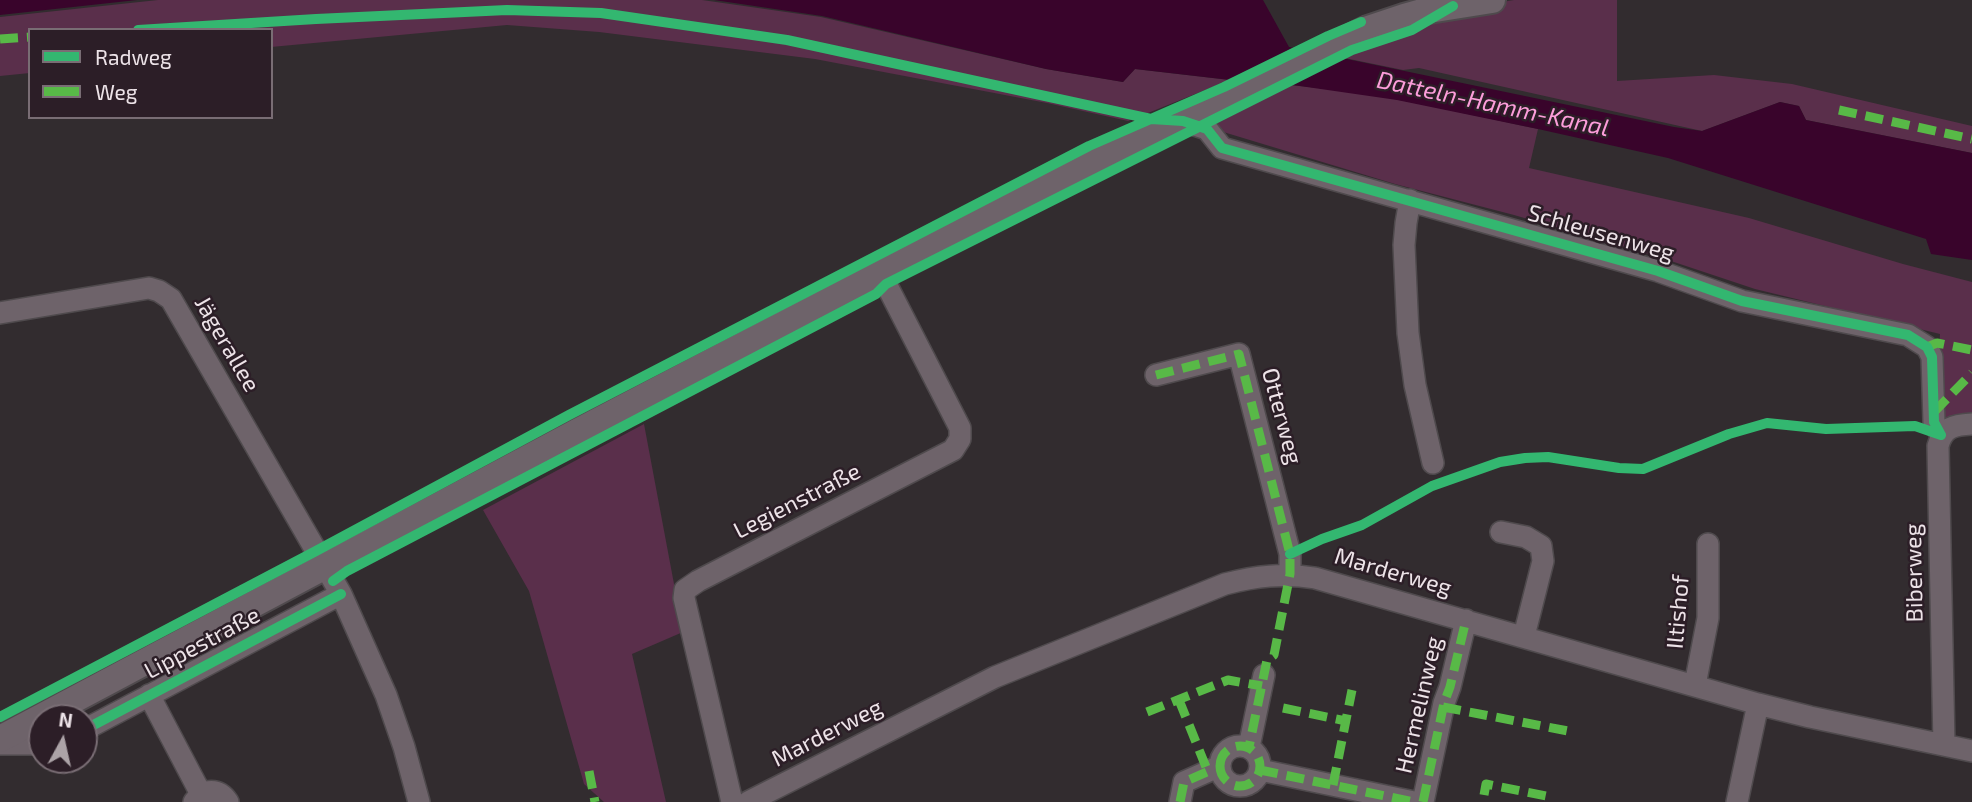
<!DOCTYPE html>
<meta charset="utf-8">
<style>
body{margin:0}
#map{position:relative;width:1972px;height:802px;overflow:hidden;background:#322c2f;font-family:"Exo 2",sans-serif}
canvas{display:block}
.legend{position:absolute;left:28px;top:28px;width:245px;height:91px;box-sizing:border-box;background:#2c1e27;border:2px solid #796d74;margin:0;padding:9px 12px;list-style:none;font-size:21px;color:#ede3e8}
.legend li{display:flex;align-items:center;gap:14px;height:35px}
.legend b{width:35px;border:2px solid #796d74}
.north{position:absolute;left:28px;top:704px;width:70px;height:70px;box-sizing:border-box;background:#2c1e27;border:2px solid #796d74;border-radius:50%;rotate:8deg;font-size:19px;font-weight:700;line-height:28px;text-align:center;color:#ede3e8}
.north::after{content:'';display:block;margin:auto;width:24px;height:32px;background:#aca3a7;clip-path:polygon(50% 0,100% 100%,50% 72%,0 100%)}
</style>
<div id="map">
<canvas width="1972" height="802"></canvas>
<ul class="legend">
<li><b style="height:9px;background:#33b770"></b>Radweg</li>
<li><b style="height:9px;background:#58b947"></b>Weg</li>
</ul>
<div class="north">N</div>
</div>
<script>
const ctx = document.querySelector('canvas').getContext('2d');
ctx.lineJoin = 'round';
function fill(path, color) {
  ctx.fillStyle = color;
  ctx.fill(path, 'evenodd');
}
function trace(path, color, width, dash) {
  ctx.strokeStyle = color;
  ctx.lineWidth = width;
  ctx.lineCap = dash ? 'butt' : 'round';
  ctx.setLineDash(dash || []);
  ctx.stroke(path);
}
function write(font, color, halo, rows, align = 'center') {
  ctx.font = font + ' "Exo 2",sans-serif';
  ctx.lineWidth = 5;
  ctx.setLineDash([]);
  ctx.textBaseline = 'middle';
  ctx.strokeStyle = halo;
  ctx.fillStyle = color;
  for (const [text, x, y, turn = 0] of rows) {
    ctx.save();
    ctx.translate(x, y);
    ctx.rotate((+turn || 0) * Math.PI / 180);
    ctx.textAlign = isNaN(turn) ? turn : align;
    if (halo) ctx.strokeText(text, 0, 0);
    ctx.fillText(text, 0, 0);
    ctx.restore();
  }
}
fill(new Path2D(`
 M158 0H702L821 17 1046 69 1123 82 1135 69 1230 80 1128 121 1047 103 815 59 599 32 507 25 271 47V30H30V73L0 76V17Z
 M1514 0H1617V81L1714 75 1792 84 1972 126V153L1806 120 1799 106 1780 102 1702 131 1419 68 1403 70 1325 54 1440 12Z
 M1265 84C1357 87 1448 110 1538 129L1529 168 1749 218 1903 264 1972 282V417H1942L1939 353 1940 334 1755 289 1659 257 1514 215 1395 184 1220 131 1215 121 1254 104Z
 M644 424 683 632 632 654 666 802H604L584 784 529 591 483 510Z`), '#5a2f4b');
fill(new Path2D(`
 M0 0H137L0 15Z
 M714 0H1263L1289 47 1674 127 1702 131 1780 102 1799 106 1806 120 1972 153V260L1931 254 1926 239 1668 158 1538 129 1397 100 1293 85 1265 84 1135 69 1123 82 1046 69 822 16Z`), '#39042b');
fill(new Path2D(`
 M1298 45 1350 56 1283 88 1225 83Z`), '#322c2f');
const minor = new Path2D(`
 M1183 121 1207 129 1222 148 1658 271 1742 301 1908 335 1927 347 1932 357 1934 422 1941 435
 M1410 200 1406 223 1404 245 1408 333 1415 385 1433 463
 M0 313 149 288 159 291 171 299 341 594 386 695 404 747 419 802
 M1156 375 1239 354 1290 554V574
 M1501 532 1526 537 1541 546 1543 561 1524 636
 M1695 685 1708 618V544
 M149 695 201 794
 M84 730 341 594
 M0 744H42
 M1944 745 1938 446C1943 427 1954 425 1972 424
 M1220 766a20 20 0 1 1 40 0a20 20 0 1 1-40 0Z
 M1249 747 1264 675
 M1260 770 1414 802
 M194 802C204 788 219 788 228 802
 M732 802 684 598 685 590 698 581 953 450 960 439V428L881 274
 M748 802 995 677 1225 584C1256 576 1283 573 1315 578L1758 704 1810 717 1972 751
 M1180 802 1184 782 1220 766
 M1423 802 1444 703 1450 687 1466 620
 M1737 802 1758 704`);
const major = new Path2D(`
 M0 739 577 432 1098 159 1183 121 1368 29 1404 17 1429 10 1492 0`);
trace(minor, '#4f4a4d', 24);
trace(major, '#4f4a4d', 30);
trace(minor, '#6e636a', 21);
trace(major, '#6e636a', 26);
trace(new Path2D(`
 M0 39 30 37
 M1839 110 1972 139
 M1927 347 1937 343 1972 350
 M1156 375 1239 354 1290 554V574L1274 655 1267 660 1249 747
 M1934 412 1972 373
 M1179 700 1208 772
 M1443 707 1568 731
 M1283 708 1346 721
 M1147 712 1228 680 1262 686
 M1220 766a20 20 0 1 1 40 0a20 20 0 1 1-40 0Z
 M1260 770 1414 802
 M589 771 595 802
 M1333 785 1352 690
 M1484 795 1486 784 1551 797
 M1180 802 1184 782 1214 769
 M1423 802 1444 703 1450 687 1466 620`), '#58b947', 9, [18, 9]);
trace(new Path2D(`
 M138 30 316 19 507 10 601 13 787 40 1151 119 1183 121 1207 129 1222 148 1658 271 1742 301 1908 335 1927 347 1932 357 1934 422 1941 435
 M1290 554 1322 539 1362 525 1432 486 1500 462 1525 458 1548 457 1619 468 1643 469 1729 434 1767 423 1826 429 1915 426 1941 435
 M333 581 347 571 876 294 886 284 1352 50 1412 30 1453 6
 M0 717 316 551 569 415 1089 146 1224 87 1328 36 1361 22
 M84 730 341 594`), '#33b770', 10);
write('23px', '#ede3e8', '#2c1e27', [
 ["Schleusenweg",1601,233,16],
 ["Jägerallee",227,344,60],
 ["Otterweg",1282,416,75],
 ["Legienstraße",797,501,-27],
 ["Marderweg",1393,572,16],
 ["Biberweg",1914,573,-91],
 ["Iltishof",1678,612,-85],
 ["Lippestraße",202,643,-28],
 ["Hermelinweg",1419,705,-77],
 ["Marderweg",827,733,-27]
]);
write('italic 24px', '#fc9dda', '#2c1e27', [
 ["Datteln-Hamm-Kanal",1493,104,12]
]);
</script>
